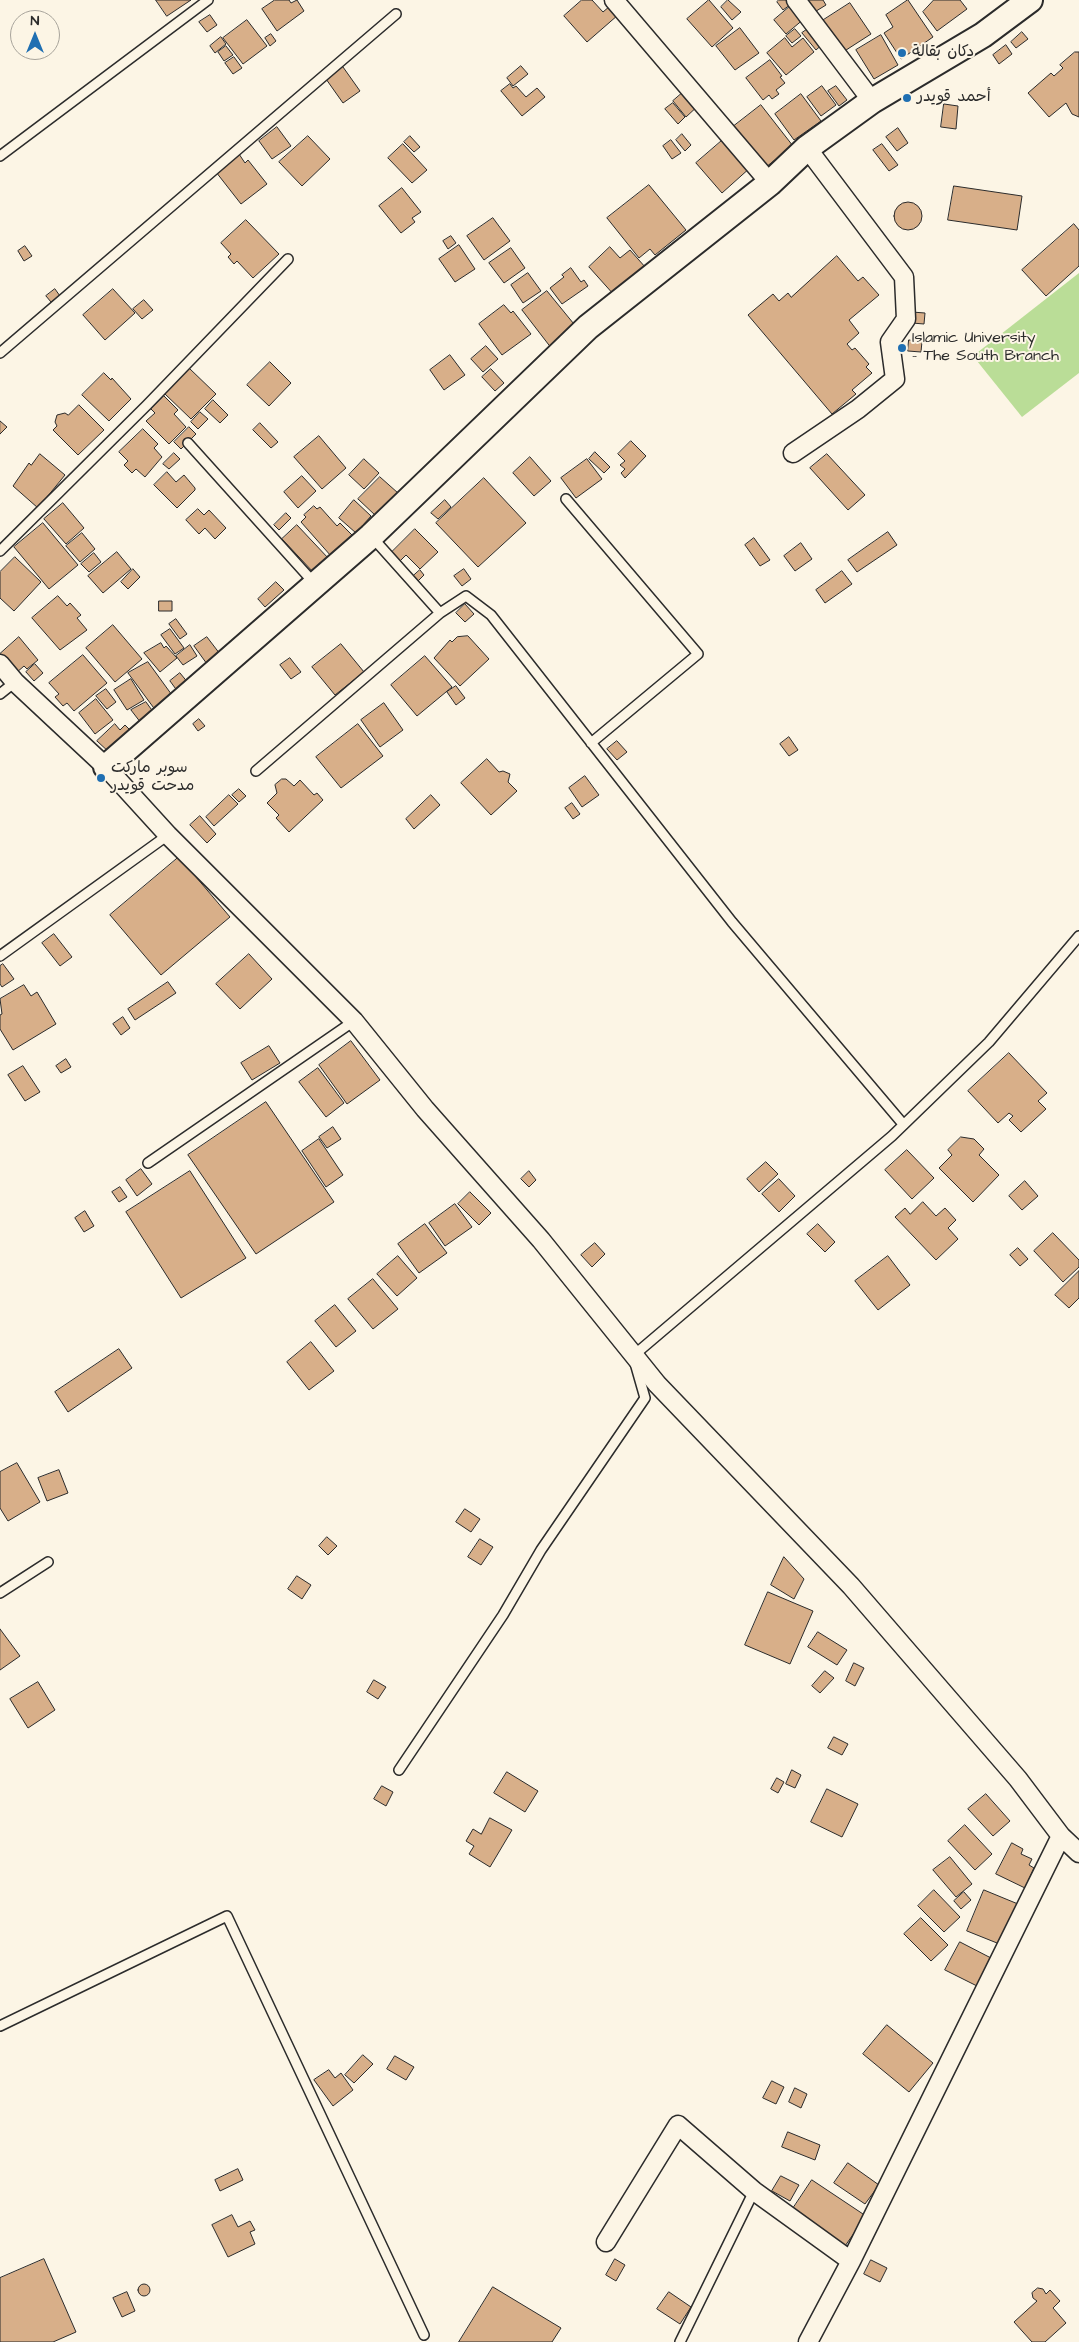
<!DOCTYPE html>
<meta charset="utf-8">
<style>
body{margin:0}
#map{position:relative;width:1079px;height:2342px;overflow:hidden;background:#fcf5e5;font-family:"Architects Daughter",sans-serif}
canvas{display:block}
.north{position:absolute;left:10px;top:10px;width:50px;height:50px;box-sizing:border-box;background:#fcf5e5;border:1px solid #a8a49b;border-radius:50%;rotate:0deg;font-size:14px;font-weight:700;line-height:20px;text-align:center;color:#2b2b2b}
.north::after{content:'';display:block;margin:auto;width:18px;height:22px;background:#1f6fb2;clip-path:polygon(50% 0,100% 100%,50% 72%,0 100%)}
</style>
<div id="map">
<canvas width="1079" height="2342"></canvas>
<div class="north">N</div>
</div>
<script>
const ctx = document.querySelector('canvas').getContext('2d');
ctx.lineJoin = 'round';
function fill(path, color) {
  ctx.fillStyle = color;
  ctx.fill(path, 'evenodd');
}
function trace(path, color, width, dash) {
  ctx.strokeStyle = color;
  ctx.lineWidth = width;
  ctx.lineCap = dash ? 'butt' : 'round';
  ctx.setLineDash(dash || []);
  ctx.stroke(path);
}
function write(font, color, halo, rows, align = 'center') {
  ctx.font = font + ' "Architects Daughter","Playpen Sans Arabic",sans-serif';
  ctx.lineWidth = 4;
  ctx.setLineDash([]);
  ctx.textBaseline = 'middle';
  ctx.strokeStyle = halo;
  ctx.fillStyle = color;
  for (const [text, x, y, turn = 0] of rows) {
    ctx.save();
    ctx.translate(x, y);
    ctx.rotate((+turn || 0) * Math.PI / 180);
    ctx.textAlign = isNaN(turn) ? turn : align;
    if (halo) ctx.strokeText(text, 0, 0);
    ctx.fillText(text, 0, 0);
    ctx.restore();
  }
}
fill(new Path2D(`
 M1079 273V373L1022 417 973 356Z`), '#badd97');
const building = new Path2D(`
 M156 0H191L167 16Z
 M275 0H289L291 3 297 0 304 11 277 31 262 9Z
 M582 0H592L603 12 610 6 618 15 587 42 564 16Z
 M709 0 733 28 712 47 687 19Z
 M728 0 741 12 732 20 721 7Z
 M779 0H793L794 2 783 10 777 2Z
 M805 0H823L826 5 813 13Z
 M908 0 933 37 901 59 884 33 893 27 886 15Z
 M934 0H960L967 9 937 31 923 12Z
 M850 3 871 34 843 52 822 21Z
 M793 4 805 18 786 34 774 20Z
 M210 15 217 25 207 32 199 22Z
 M247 20 267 46 243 64 223 38Z
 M812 26 825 42 816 50 802 33Z
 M740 28 759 53 735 70 716 46Z
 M795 29 801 36 792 43 786 36Z
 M1022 32 1028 39 1016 48 1011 42Z
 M271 34 276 41 270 46 265 38Z
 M881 35 898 65 874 79 856 50Z
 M221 37 226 44 215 53 210 46Z
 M785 38 792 47 803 38 814 52 786 75 767 53Z
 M1006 45 1012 54 999 64 993 55Z
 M226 46 233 55 224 61 218 52Z
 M1075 52H1079V117L1072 114 1066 103 1049 117 1028 93 1051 73 1054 76 1063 68 1060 65Z
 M234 57 242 68 233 74 225 63Z
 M770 60 782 76 780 77 785 83 776 90 779 94 772 99 769 95 763 100 746 78Z
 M521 66 528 74 513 86 507 78Z
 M343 67 360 91 343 103 326 79Z
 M510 84 513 88 516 86 526 97 537 88 545 97 522 116 501 91Z
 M822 86 836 105 821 116 807 97Z
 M836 86 847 100 839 106 828 91Z
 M687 89 700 104 686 117 673 101Z
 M801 94 821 121 794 140 775 114Z
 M673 103 685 117 678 124 665 109Z
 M944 104 958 106 956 129 941 127Z
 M761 105 793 146 766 167 734 126Z
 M277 127 291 146 272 159 259 141Z
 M898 128 908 143 897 151 886 137Z
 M682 134 691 145 685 151 676 140Z
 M308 136 330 159 302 186 279 162Z
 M410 136 420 147 414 152 404 142Z
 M725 138 751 167 722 193 696 163Z
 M671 140 681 153 672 159 663 146Z
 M403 144 427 170 412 183 388 158Z
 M882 144 898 165 889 171 873 150Z
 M239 154 245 163 248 160 267 184 241 204 216 172Z
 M649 185 686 230 655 255 650 249 639 258 607 218Z
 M954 186 1022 196 1017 230 948 220Z
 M402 188 421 212 412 218 415 222 401 233 379 206Z
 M894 216a14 14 0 1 1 28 0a14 14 0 1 1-28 0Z
 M493 218 510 241 484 260 467 236Z
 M246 220 279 254 253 278 237 261 234 264 228 257 231 254 221 243Z
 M1074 224 1079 230V266L1046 296 1022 270Z
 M451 236 456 243 448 249 443 241Z
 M459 245 475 269 455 282 439 259Z
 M25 246 32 256 24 261 18 251Z
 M610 247 620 258 630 250 646 268 615 296 589 267Z
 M511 248 525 268 504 283 489 263Z
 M837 256 858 281 863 277 879 295 849 320 859 333 847 344 852 350 855 348 869 364 866 367 872 373 852 390 856 394 832 414 748 315 773 294 779 301 788 293 791 297Z
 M571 268 581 282 584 280 588 286 562 304 550 288 564 277 562 275Z
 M528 273 541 291 523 303 511 285Z
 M55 289 60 296 51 302 46 296Z
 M113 289 135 313 105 340 83 315Z
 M547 291 578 329 552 349 522 310Z
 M144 300 153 310 142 319 133 309Z
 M504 305 511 313 513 311 531 334 502 355 479 324Z
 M912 312 925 313 924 324 912 323Z
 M909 340 922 341 921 352 908 351Z
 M486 346 498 359 483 372 471 359Z
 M450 355 465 375 444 390 430 370Z
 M270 362 291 383 269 406 247 385Z
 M189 368 216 394 191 419 165 394Z
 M491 369 504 383 495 391 482 377Z
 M104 373 111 380 112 378 131 399 109 421 82 395Z
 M164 396 178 410 174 414 186 427 169 444 146 421 155 413 151 409Z
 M213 400 228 415 220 423 205 409Z
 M79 405 104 430 78 455 53 430 57 426 55 422 57 415 65 413 68 415Z
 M200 412 208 419 198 429 191 422Z
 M0 421 7 427 0 434Z
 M260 423 278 442 271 448 253 430Z
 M189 427 196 434 181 449 174 442Z
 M143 429 158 444 154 448 162 457 145 477 136 469 132 473 124 465 128 461 119 452Z
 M319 436 346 468 322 489 294 457Z
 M631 441 646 456 625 478 621 473 625 469 620 465 625 461 618 454Z
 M595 452 610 467 604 473 589 459Z
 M174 453 180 459 169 469 163 464Z
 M40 454 65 475 38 508 13 486 29 463 31 465Z
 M827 454 865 495 848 510 810 468Z
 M530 457 551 481 534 496 513 473Z
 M364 459 379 473 364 489 349 475Z
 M587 459 602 479 576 498 561 478Z
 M167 472 176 482 184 475 195 488V490L177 508 154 485Z
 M302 476 316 491 298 508 284 492Z
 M380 477 398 493 376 516 358 499Z
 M484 478 526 523 478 567 436 523Z
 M354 500 371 516 356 533 339 518Z
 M445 500 451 507 438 519 431 513Z
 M63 503 84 528 66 544 44 519Z
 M314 506 317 509 320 507 337 526 340 523 353 536 331 556 301 522 306 517 304 515Z
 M198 509 204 515 209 510 226 528 215 539 205 528 199 534 186 520Z
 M286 513 291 518 279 530 274 525Z
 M43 523 78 565 49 589 14 547Z
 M297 525 329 559 314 573 282 539Z
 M415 529 438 552 420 569 406 555 399 562 390 554Z
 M888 532 897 545 857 572 848 560Z
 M82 533 95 549 80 562 66 546Z
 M754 538 770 560 760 566 745 545Z
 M801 543 812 559 795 571 784 556Z
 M117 552 131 569 103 593 88 576Z
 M94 553 101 562 89 572 81 564Z
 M15 557 41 582 14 611 0 598V572Z
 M133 569 140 577 128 589 121 582Z
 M464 569 471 579 462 586 454 576Z
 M420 570 424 575 416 583 411 578Z
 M842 571 852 584 825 603 816 590Z
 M276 582 284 590 265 607 258 599Z
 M58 596 67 606 70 603 81 615 77 618 87 630 60 650 32 618Z
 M159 601H172V611H159Z
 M465 604 474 614 465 622 456 613Z
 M176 619 187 634 180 639 169 624Z
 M113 625 142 659 115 682 86 648Z
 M170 629 184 648 175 654 161 635Z
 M468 636 489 659 460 686 434 658 450 640 452 642 457 637Z
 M19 637 38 660 27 669 24 666 16 673 0 654Z
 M207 637 220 654 207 664 194 646Z
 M161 643 164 648 166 646 177 658 160 672 144 653Z
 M341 644 364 672 335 695 312 667Z
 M190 645 197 656 183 665 176 656Z
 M83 655 107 683 74 711 67 703 63 706 55 697 59 694 49 683Z
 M425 656 452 687 417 716 391 685Z
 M290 658 301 672 291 679 280 665Z
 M148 662 177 702 159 715 128 673Z
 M35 664 43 673 34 681 26 672Z
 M180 673 189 684 178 692 170 681Z
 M131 679 144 700 127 710 114 690Z
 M456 686 465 698 456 705 447 692Z
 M106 689 116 702 107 709 96 696Z
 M96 699 113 720 95 734 79 713Z
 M146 702 154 713 141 723 131 710Z
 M384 703 403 730 380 747 361 720Z
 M199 719 205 726 198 731 193 724Z
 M115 724 120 730 125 725 132 732 110 753 97 741Z
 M358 724 383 756 341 788 316 757Z
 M789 737 798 750 789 756 780 744Z
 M617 741 627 752 617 760 607 749Z
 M487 759 499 772 503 771 510 774 508 782 517 791 491 815 461 783Z
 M585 776 599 795 582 807 569 788Z
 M282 779H286L294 786 300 780 314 795 317 793 323 800 289 832 276 818 279 815 267 803 277 793 275 785Z
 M239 789 246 796 239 802 232 795Z
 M229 795 238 804 214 826 206 817Z
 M431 795 440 805 414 829 406 819Z
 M572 803 580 814 573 819 565 808Z
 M200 816 216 834 207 843 190 825Z
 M179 857 230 917 161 975 110 915Z
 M54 934 72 957 60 966 42 943Z
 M249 954 272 979 240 1009 216 984Z
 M3 964 14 979 2 987 0 984V966Z
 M168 982 176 993 135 1020 128 1009Z
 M24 985 31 996 37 992 56 1024 13 1050 0 1029V1015L2 1014 0 999Z
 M123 1017 130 1028 121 1035 113 1024Z
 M351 1041 380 1080 347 1104 319 1065Z
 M269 1046 280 1063 252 1080 241 1063Z
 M1009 1053 1047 1093 1038 1101 1046 1109 1021 1132 1009 1120 1013 1116 1009 1113 998 1123 968 1091Z
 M66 1059 71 1067 61 1073 56 1066Z
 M23 1066 40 1092 25 1101 8 1075Z
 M318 1068 344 1103 326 1117 299 1082Z
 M266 1102 334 1202 256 1254 188 1155Z
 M333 1127 341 1139 327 1148 319 1137Z
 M961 1137 974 1139 984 1149 979 1155 999 1175 973 1202 939 1168 952 1155 948 1150Z
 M319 1139 343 1175 326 1187 302 1151Z
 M907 1150 934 1178 912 1199 885 1170Z
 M766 1162 778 1174 759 1192 747 1179Z
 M141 1169 152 1184 137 1196 126 1180Z
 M190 1171 246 1258 181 1298 126 1212Z
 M529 1171 536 1180 529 1187 521 1179Z
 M779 1179 795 1196 779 1212 762 1194Z
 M1025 1181 1038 1196 1022 1210 1009 1196Z
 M120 1187 127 1197 119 1202 112 1192Z
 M470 1192 491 1213 479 1225 458 1204Z
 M923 1202 936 1216 945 1208 956 1220 948 1228 958 1239 936 1260 895 1217 905 1208 910 1214Z
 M455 1204 472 1227 445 1246 429 1223Z
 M85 1211 94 1226 84 1232 75 1218Z
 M425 1224 447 1253 419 1273 398 1244Z
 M818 1224 835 1242 825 1252 807 1234Z
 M1053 1233 1079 1260V1267L1063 1282 1034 1251Z
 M595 1243 605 1254 592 1267 581 1255Z
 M1018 1248 1028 1259 1020 1266 1010 1255Z
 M398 1256 417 1278 397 1296 377 1274Z
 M888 1256 910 1285 878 1310 855 1281Z
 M1079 1271V1298L1069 1308 1055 1295Z
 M373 1279 398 1309 373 1329 348 1299Z
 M335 1305 356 1331 336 1347 315 1321Z
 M311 1342 334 1371 309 1390 287 1362Z
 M119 1349 132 1368 68 1412 55 1392Z
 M17 1463 40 1502 8 1521 0 1508V1472Z
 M59 1470 68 1493 47 1501 38 1478Z
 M465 1509 480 1519 471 1532 456 1522Z
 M327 1537 337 1546 328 1555 319 1546Z
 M480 1539 493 1547 481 1565 468 1557Z
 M784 1557 804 1579 794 1599 771 1585Z
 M297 1576 311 1585 302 1599 288 1589Z
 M768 1592 813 1611 790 1664 745 1645Z
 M0 1629 20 1656 0 1670Z
 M818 1632 847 1650 837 1665 808 1647Z
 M854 1663 864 1668 855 1686 846 1681Z
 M825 1671 834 1678 820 1693 812 1686Z
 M374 1680 386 1687 378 1699 367 1692Z
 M38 1682 55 1710 28 1728 10 1699Z
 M834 1737 848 1744 842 1755 828 1748Z
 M792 1770 801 1775 795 1788 786 1784Z
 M507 1772 538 1791 525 1812 494 1793Z
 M777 1778 784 1782 778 1793 771 1789Z
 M382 1786 393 1792 386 1806 374 1799Z
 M827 1789 858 1804 842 1837 811 1822Z
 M986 1794 1010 1821 993 1836 968 1809Z
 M490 1818 512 1830 490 1867 469 1854 474 1846 466 1841 473 1829 481 1834Z
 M965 1825 992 1854 975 1870 948 1841Z
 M1012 1843 1023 1849 1021 1854 1032 1859 1029 1865 1034 1868 1025 1888 996 1874Z
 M950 1857 972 1884 956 1897 933 1870Z
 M934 1890 960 1917 944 1932 918 1906Z
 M984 1890 1018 1904 1002 1945 967 1931Z
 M964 1892 971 1900 961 1909 954 1901Z
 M921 1918 948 1945 931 1961 904 1934Z
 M960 1942 991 1958 977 1986 945 1970Z
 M887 2025 933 2063 909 2092 863 2054Z
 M363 2055 373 2064 354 2083 345 2075Z
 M395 2056 414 2067 406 2080 387 2069Z
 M329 2070 335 2078 341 2073 353 2090 333 2106 314 2080Z
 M772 2081 784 2087 776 2104 763 2098Z
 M795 2088 807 2094 801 2108 789 2102Z
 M788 2132 820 2145 815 2160 782 2147Z
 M848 2163 879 2185 865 2204 834 2183Z
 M238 2169 243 2180 220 2191 215 2180Z
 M781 2176 799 2185 790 2201 772 2191Z
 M812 2180 866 2216 845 2246 792 2210Z
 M232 2215 238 2227 250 2221 255 2230 250 2232 255 2244 228 2257 212 2225Z
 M44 2259 76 2332 53 2342H0V2278Z
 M615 2259 625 2265 616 2281 606 2275Z
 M871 2260 887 2268 880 2282 864 2274Z
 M138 2290a6 6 0 1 1 12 0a6 6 0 1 1-12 0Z
 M493 2287 561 2328 552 2342H459Z
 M1038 2288 1043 2289 1046 2294 1050 2290 1060 2301 1053 2308 1066 2323 1045 2342H1032L1014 2322 1037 2301 1033 2298 1032 2293Z
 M127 2292 135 2311 122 2317 113 2298Z
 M669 2292 691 2307 680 2324 657 2309Z`);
fill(building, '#d8af89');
trace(building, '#2b2b2b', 1);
const lane = new Path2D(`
 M0 156 208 0
 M0 353 396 14
 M188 443 315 584
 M566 499 698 654 591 743
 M372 537 440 613 466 596 491 615 732 922 903 1124
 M0 551 147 405 288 259
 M0 694 15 682
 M256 771 440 613
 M0 956 168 835
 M148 1163 354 1021
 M0 1593 48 1562
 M399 1770 503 1615 541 1550 645 1398 633 1356 892 1136 989 1042 1079 936
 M0 2026 227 1916 424 2335
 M680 2342 754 2191`);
const street = new Path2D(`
 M614 0 770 183
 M796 0 872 101
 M793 453 858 409 895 379 890 342 906 319 904 277 807 148
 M0 664 15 682 106 767 168 835 354 1021 425 1109 541 1240 657 1384 851 1586 1018 1779 1061 1836 1079 1853
 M606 2242 678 2125 754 2191 851 2261
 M808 2342 851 2261 1061 1836`);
const secondary = new Path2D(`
 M106 767 371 536 588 327 770 183 807 148 872 101 983 35 1030 0`);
trace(lane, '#2b2b2b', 12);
trace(street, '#2b2b2b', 21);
trace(secondary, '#2b2b2b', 28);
trace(lane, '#fcf5e5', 9);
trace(street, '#fcf5e5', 18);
trace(secondary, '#fcf5e5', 24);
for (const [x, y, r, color] of [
 [902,53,5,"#1f6fb2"],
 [907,98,5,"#1f6fb2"],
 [902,348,5,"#1f6fb2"],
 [101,778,5,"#1f6fb2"]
]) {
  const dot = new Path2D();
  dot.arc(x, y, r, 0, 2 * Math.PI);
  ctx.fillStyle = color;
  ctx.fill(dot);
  trace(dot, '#fcf5e5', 2);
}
write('16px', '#2b2b2b', '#fcf5e5', [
 ["دكان بقالة",912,53],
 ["أحمد قويدر",917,98],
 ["Islamic University",912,339],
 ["- The South Branch",912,357],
 ["سوبر ماركت",111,769],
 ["مدحت قويدر",111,787]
], 'left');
</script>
